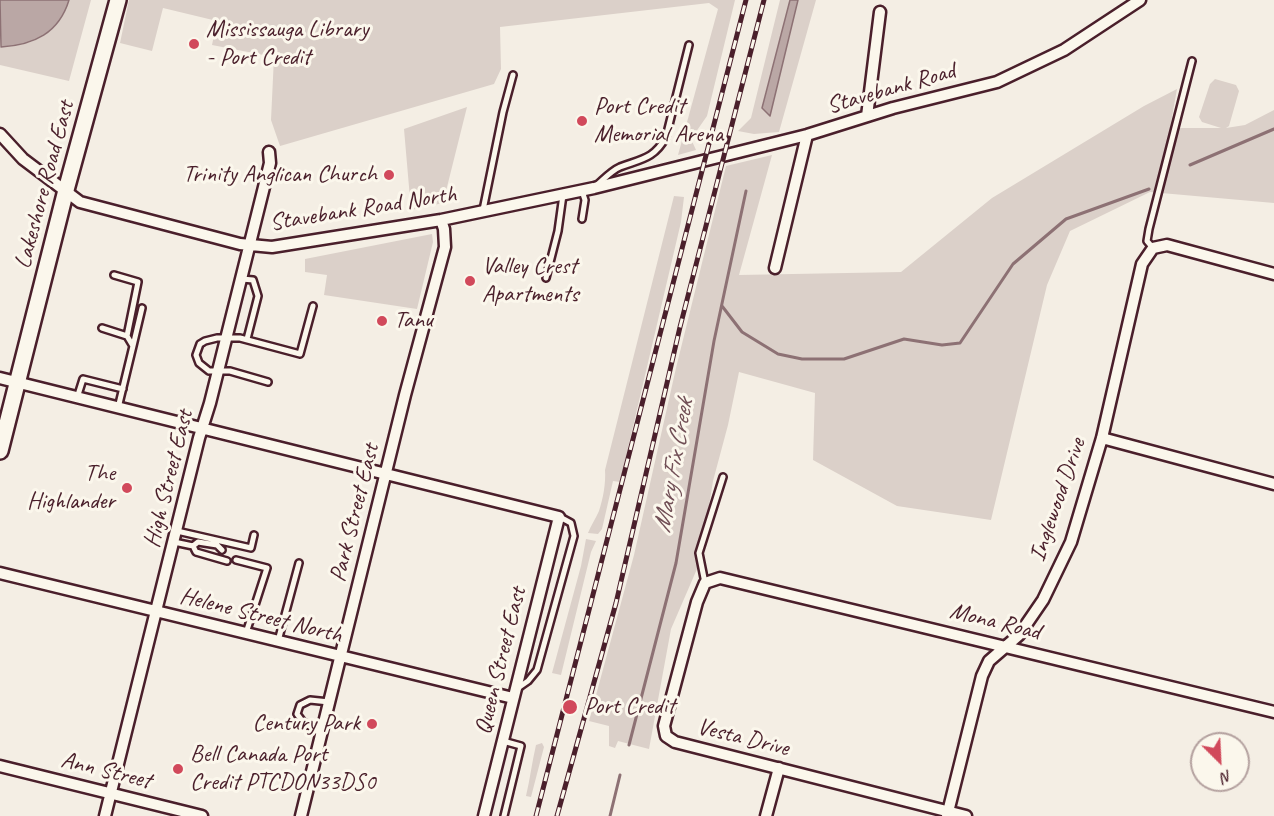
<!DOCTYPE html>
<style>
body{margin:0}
#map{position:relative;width:1274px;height:816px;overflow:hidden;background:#f4eee4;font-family:Caveat,sans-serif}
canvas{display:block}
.north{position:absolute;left:1190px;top:732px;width:60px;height:60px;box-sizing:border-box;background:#fbf7ec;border:2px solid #b4a19f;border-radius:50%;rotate:156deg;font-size:16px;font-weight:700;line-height:24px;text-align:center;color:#4a1f2b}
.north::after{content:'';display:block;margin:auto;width:21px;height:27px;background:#d1495b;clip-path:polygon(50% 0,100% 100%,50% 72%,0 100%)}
</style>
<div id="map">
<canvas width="1274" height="816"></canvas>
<div class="north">N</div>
</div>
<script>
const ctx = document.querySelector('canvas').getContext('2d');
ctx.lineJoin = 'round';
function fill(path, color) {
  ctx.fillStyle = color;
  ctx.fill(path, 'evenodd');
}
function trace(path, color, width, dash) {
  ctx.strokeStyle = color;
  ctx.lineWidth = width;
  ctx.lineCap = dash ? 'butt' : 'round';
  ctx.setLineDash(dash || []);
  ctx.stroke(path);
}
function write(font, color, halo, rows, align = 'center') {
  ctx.font = font + ' Caveat,sans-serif';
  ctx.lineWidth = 6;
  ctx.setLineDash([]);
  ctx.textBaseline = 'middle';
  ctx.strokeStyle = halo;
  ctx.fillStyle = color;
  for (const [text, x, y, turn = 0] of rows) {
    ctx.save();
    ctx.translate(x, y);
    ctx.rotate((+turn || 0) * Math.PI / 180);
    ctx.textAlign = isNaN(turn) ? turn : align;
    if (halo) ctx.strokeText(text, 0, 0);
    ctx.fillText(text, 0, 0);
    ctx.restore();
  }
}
fill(new Path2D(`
 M69 0H91L69 81 0 65V47C33 46 59 34 69 0Z
 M129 0H735L707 116 691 139 696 150 678 155 718 9 709 3 500 27 501 69 494 84 280 146 271 120 274 57 212 45 217 21 163 8 152 51 120 43Z
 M780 0H790L762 107 769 115 798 0H816L779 132 754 134 738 131 751 118Z
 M1215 79 1236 85 1239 91 1229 126 1226 128 1245 125 1274 110V203L1150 192 1070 231 1047 285 991 520 897 506 813 460 815 393 739 372 728 425 713 481 700 562 671 629 649 749 618 741 615 748 609 746V726L589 721 634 555 676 368 726 166 772 155 739 275 901 272 992 198 1144 106 1177 89 1170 128H1221L1202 122 1199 117 1210 84Z
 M467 107 443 203 411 210 404 129Z
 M674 196 684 197 681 222 620 482 613 481 602 529 598 534 588 533C591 525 596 518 599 511 603 499 606 483 605 470Z
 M432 234 433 242 417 309 324 295 327 275 305 272V259Z
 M586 539 596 541 591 552 561 675 552 673 581 566Z
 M542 743 544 747 531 797 526 796C530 779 532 762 536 745Z`), '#dbd0c9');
const water = new Path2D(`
 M0 0H69C59 33 34 45 1 47Z
 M790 0H798L770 116 762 108Z`);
fill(water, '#baa7a5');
trace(water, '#8d7174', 1.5);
trace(new Path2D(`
 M1190 165 1274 129
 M722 306 742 332 778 354 802 359H844L904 339 942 345 960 343 1013 264 1066 219 1149 189
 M629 745 676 563 714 341 746 191
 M610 816 620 775`), '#8d7174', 3);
const service = new Path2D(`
 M597 185C604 179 611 171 620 167 641 159 654 159 666 137L689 45
 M483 210 503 112 513 75
 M582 219 585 200 582 191
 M1153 248 1147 241 1149 229 1192 61
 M114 275 138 282 127 336 133 346 118 408
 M546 278 558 231 563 195
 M242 279 253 280 258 296 247 339
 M102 328 127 336
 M133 346 142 308
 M268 382 230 371H209L199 363 196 355 200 344 205 341 217 338H240L300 354 313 306
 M77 398 83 379 123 389
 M177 531 251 548 254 535
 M174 542 193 546 196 552 227 561
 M193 546 198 542 217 545 222 550
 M236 560 267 568 246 633
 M705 583 699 553 723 477
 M278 641 299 563
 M518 688 528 681 537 670 574 536 571 523 560 517
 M320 733 303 722 297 714 300 705 310 700 329 702
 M503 741 521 746 504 816`);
const minor = new Path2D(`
 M867 116 880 12
 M0 134 23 159 80 202 240 244 272 247 441 220 594 188 807 135 893 108 997 82 1064 50 1140 0
 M775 268 807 135
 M0 378 559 517 484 816
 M1102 438 1274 484
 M0 573 513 698
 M0 766 202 816
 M105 816 199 438 210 403 270 163 269 152
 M301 816 405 395 445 247 444 229 441 220
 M766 816 779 768
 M947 816 982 676 989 661 1019 635 1043 600 1071 542 1102 438 1142 264 1153 248 1167 245 1274 274
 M966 816 675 742 666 736 664 726 697 602 705 583 720 578 1274 712`);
const primary = new Path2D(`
 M0 451 66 190 118 0`);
trace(service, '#4a1f2b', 10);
trace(minor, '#4a1f2b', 15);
trace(primary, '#4a1f2b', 20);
trace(service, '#fbf7ec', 5);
trace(minor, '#fbf7ec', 10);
trace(primary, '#fbf7ec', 15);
const rail = new Path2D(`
 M536 816 746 0
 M557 816 616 603 680 327 764 0`);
trace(rail, '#4a1f2b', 5);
trace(rail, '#fbf7ec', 3, [9]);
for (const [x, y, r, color] of [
 [194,44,6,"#d1495b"],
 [582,121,6,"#d1495b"],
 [389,175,6,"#d1495b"],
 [470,281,6,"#d1495b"],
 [382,321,6,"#d1495b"],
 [127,488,6,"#d1495b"],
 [570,707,8,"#d1495b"],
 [372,724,6,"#d1495b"],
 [178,769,6,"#d1495b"]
]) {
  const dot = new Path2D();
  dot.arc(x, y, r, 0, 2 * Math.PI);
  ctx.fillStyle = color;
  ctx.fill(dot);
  trace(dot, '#fbf7ec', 2);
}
write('24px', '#4a1f2b', '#fbf7ec', [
 ["Mississauga Library",206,30],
 ["- Port Credit",206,58],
 ["Port Credit",594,107],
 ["Memorial Arena",594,135],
 ["Trinity Anglican Church",377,175,"right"],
 ["Valley Crest",482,267],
 ["Apartments",482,295],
 ["Tanu",394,321],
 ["The",115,474,"right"],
 ["Highlander",115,502,"right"],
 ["Port Credit",584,707],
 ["Century Park",360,724,"right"],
 ["Bell Canada Port",190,755],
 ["Credit PTCDON33DS0",190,783]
], 'left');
write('24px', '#4a1f2b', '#fbf7ec', [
 ["Stavebank Road",891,89,-16],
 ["Lakeshore Road East",45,185,-75],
 ["Stavebank Road North",363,209,-9],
 ["High Street East",169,479,-76],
 ["Inglewood Drive",1058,500,-71],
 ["Park Street East",355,513,-76],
 ["Helene Street North",261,616,14],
 ["Mona Road",995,622,14],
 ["Queen Street East",501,661,-76],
 ["Vesta Drive",743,738,14],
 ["Ann Street",106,771,14]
]);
write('italic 26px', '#714f56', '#fbf7ec', [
 ["Mary Fix Creek",674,466,-80]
]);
</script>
